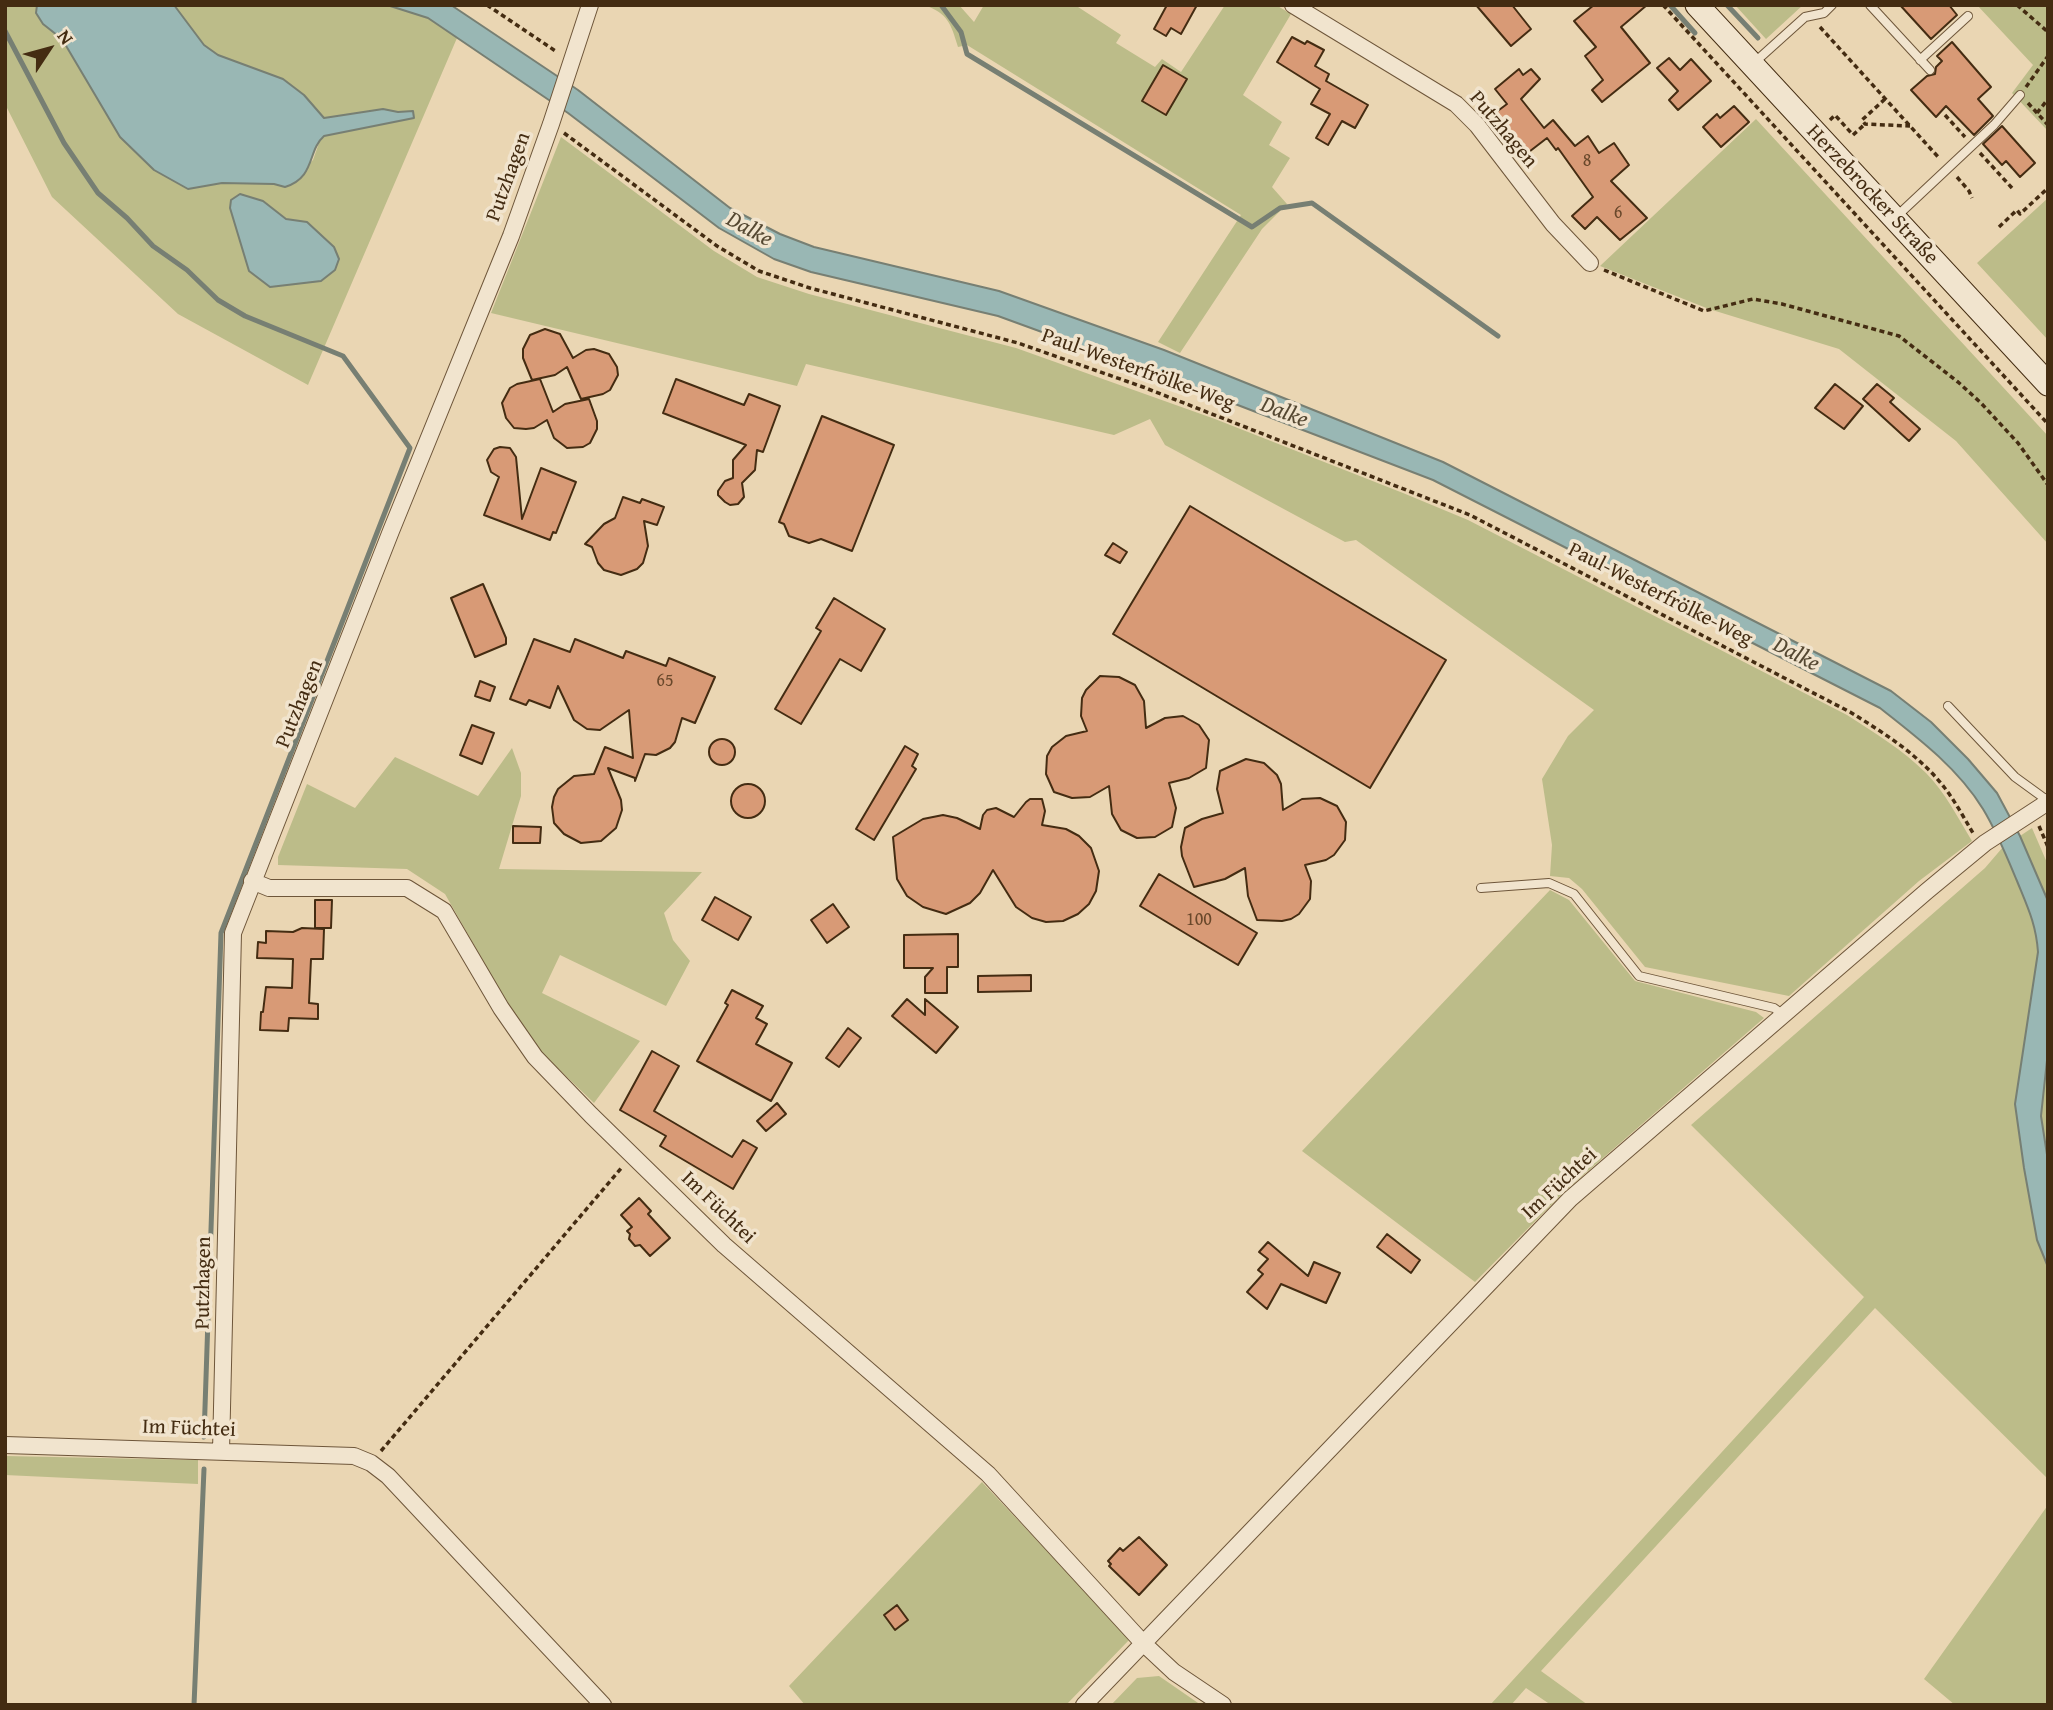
<!DOCTYPE html>
<meta charset="utf-8">
<style>
body{margin:0}
#map{position:relative;width:2053px;height:1710px;overflow:hidden;background:#ead6b3;font-family:"Gentium Book Plus",serif}
canvas{display:block}
.frame{position:absolute;inset:0;border:7px solid #442c12;pointer-events:none}
.north{position:absolute;left:14px;top:14px;width:70px;height:70px;-webkit-text-stroke:5px #f1e4ce;paint-order:stroke;rotate:54deg;font-size:19px;font-weight:700;line-height:28px;text-align:center;color:#442c12}
.north::after{content:'';display:block;margin:auto;width:24px;height:32px;background:#442c12;clip-path:polygon(50% 0,100% 100%,50% 72%,0 100%)}
</style>
<div id="map">
<canvas width="2053" height="1710"></canvas>
<div class="frame"></div>
<div class="north">N</div>
</div>
<script>
const ctx = document.querySelector('canvas').getContext('2d');
ctx.lineJoin = 'round';
function fill(path, color) {
  ctx.fillStyle = color;
  ctx.fill(path, 'evenodd');
}
function trace(path, color, width, dash) {
  ctx.strokeStyle = color;
  ctx.lineWidth = width;
  ctx.lineCap = dash ? 'butt' : 'round';
  ctx.setLineDash(dash || []);
  ctx.stroke(path);
}
function write(font, color, halo, rows, align = 'center') {
  ctx.font = font + ' "Gentium Book Plus",serif';
  ctx.lineWidth = 7;
  ctx.setLineDash([]);
  ctx.textBaseline = 'middle';
  ctx.strokeStyle = halo;
  ctx.fillStyle = color;
  for (const [text, x, y, turn = 0] of rows) {
    ctx.save();
    ctx.translate(x, y);
    ctx.rotate((+turn || 0) * Math.PI / 180);
    ctx.textAlign = isNaN(turn) ? turn : align;
    if (halo) ctx.strokeText(text, 0, 0);
    ctx.fillText(text, 0, 0);
    ctx.restore();
  }
}
fill(new Path2D(`
 M5 5H37L36 13 43 24 62 39 120 136 154 170 188 189 222 183 274 184 285 187 313 160 320 140 324 136 414 118 383 109 324 118 304 95 283 79 218 55 204 45 174 5H387L428 18 457 38 308 385 178 314 52 197 5 104ZM231 200 278 214 286 219 307 222 334 247 339 259 249 271 230 208Z
 M924 5H959L974 22 984 5H1075L1121 35 1116 43 1155 67 1162 59 1181 72 1225 5H1276L1291 14 1243 95 1282 122 1269 145 1290 158 1272 187 1287 204 1262 229 1180 353 1158 342 1241 215 967 45 958 47C951 24 948 13 924 5Z
 M1735 5H1803L1766 39Z
 M1977 5H2048V131L2012 93 2033 65Z
 M1756 119 2048 436V544L1956 441 1839 349 1709 309 1600 266Z
 M561 137 714 251 757 277 809 294 1016 348 1215 419 1403 493 1468 520 1847 715C1875 733 1903 750 1926 773 1945 792 1958 818 1972 841L1919 881 1789 996 1645 967 1582 889 1569 878 1550 876 1552 845 1542 779 1568 736 1594 710 1356 540 1345 542 1165 445 1150 419 1114 435 806 364 797 386 491 313Z
 M2048 198V340L1977 263Z
 M512 748 521 773V796L499 869 702 872 664 913 673 940 690 961 666 1006 560 955 542 993 640 1041 594 1103 540 1051 507 1003 445 894 407 869 278 865V857L307 784 355 808 395 757 478 796Z
 M2032 828 2048 865V901L2020 836Z
 M2003 847 2037 928 2038 952 2024 1168 2037 1240 2048 1267V1479L1875 1308 1541 1671 1588 1705H1551L1526 1688 1511 1705H1490L1864 1297 1691 1125 1985 868Z
 M1550 890 1569 900 1635 981 1756 1012 1764 1018 1565 1191 1475 1282 1302 1151Z
 M2048 1051V1161L2041 1116Z
 M6 1456 198 1460V1484L5 1475Z
 M982 1482 1130 1639 1066 1705H805L789 1686Z
 M2048 1505V1705H1955L1924 1679Z
 M1159 1676 1201 1705H1111L1137 1678Z`), '#bcbc89');
const water = new Path2D(`
 M37 5H174L204 45 218 55 283 79 304 95 324 118 383 109 398 112 413 111 414 118 324 136C307 151 316 177 285 187L274 184 222 183 188 189 154 170 120 137 62 39 43 24 36 13Z
 M387 5H451L578 90 730 208 780 234 814 247 999 291 1164 350 1443 462 1891 691 1931 722 1968 759 1997 793 2020 836 2048 901V1051L2041 1116 2048 1161V1267L2037 1240 2024 1168 2015 1104 2038 952C2036 924 2028 908 2017 881 2007 857 1997 832 1983 809 1958 768 1917 737 1880 708L1433 480 1157 374 998 316 811 272 774 259 719 228 568 113 428 18Z
 M240 194 263 201 286 219 307 222 334 247 339 259 335 270 321 281 270 287 249 271 230 208 231 200Z`);
fill(water, '#99b7b4');
trace(water, '#777f73', 2);
trace(new Path2D(`
 M941 5 961 32 967 54 1252 227 1280 208 1312 203 1498 336
 M1670 5 1695 33
 M1727 5 1758 38
 M5 31 64 143 98 193 127 218 153 246 187 270 218 300 245 316 343 356 410 448 221 933 204 1437
 M194 1705 204 1469`), '#777f73', 5);
const building = new Path2D(`
 M1167 5H1197L1181 34 1171 28 1166 36 1154 29Z
 M1476 5H1512L1531 29 1511 46Z
 M1594 5H1647L1621 27 1650 63 1602 102 1592 90 1603 80 1585 56 1596 47 1574 21Z
 M1900 5H1949L1957 15 1931 39Z
 M1292 37 1305 44 1307 41 1324 50 1315 66 1329 74 1326 81 1368 105 1355 128 1342 121 1328 145 1316 138 1330 114 1311 104 1320 89 1277 62Z
 M1952 42 1991 87 1978 99 1993 116 1974 135 1946 106 1936 117 1911 90 1927 76 1935 74 1936 67 1942 61 1937 56Z
 M1669 58 1680 70 1691 59 1711 81 1678 110 1669 100 1678 91 1657 68Z
 M1163 65 1187 79 1166 115 1142 101Z
 M1519 69 1523 75 1531 69 1540 79 1521 99 1544 128 1553 120 1575 146 1588 136 1599 153 1614 143 1629 165 1611 181 1647 218 1620 240 1597 217 1585 229 1572 216 1593 197 1558 148 1556 150 1547 138 1525 155 1495 113 1507 104 1495 89Z
 M1734 106 1749 122 1721 147 1703 127 1717 114 1720 118Z
 M2002 126 2035 163 2020 177 2006 161 2002 165 1983 144Z
 M545 329 560 334 573 358 586 350 594 349 609 354 617 367 618 375 610 390 603 394 581 399 567 367 555 375 532 380 523 358V349L530 335Z
 M540 379 553 412 565 404 589 399 597 421V429L590 443 583 447 567 448 554 438 547 420 534 428 526 429 514 428 506 418 502 403 510 388 517 384Z
 M676 379 744 405 749 394 780 406 763 452 757 450 755 470 742 483 744 497 738 504 730 505 725 502 718 495V491L725 481 733 478V460L746 445 663 413Z
 M1835 384 1863 406 1844 429 1815 408Z
 M1877 384 1894 398 1890 402 1920 429 1909 441 1863 399Z
 M822 416 894 445 852 551 821 539 809 543 789 536 784 524 779 522Z
 M500 447 510 448 516 457 522 519 541 468 576 482 556 533 553 532 550 540 484 515 499 477 491 472 487 460 494 449Z
 M623 497 640 503 642 499 664 507 657 525 644 521 648 546 643 563 637 569 621 575 604 570 598 563 592 547 585 544 604 524 615 518Z
 M1190 506 1446 660 1370 788 1113 634Z
 M1113 543 1127 552 1120 563 1105 555Z
 M483 584 506 638V644L475 657 451 598Z
 M834 598 885 629 861 671 840 659 801 724 775 709 821 631 816 628Z
 M534 639 570 652 575 639 623 658 626 651 666 666 669 658 715 677 695 723 682 718 675 742 670 748 656 755 645 754 635 781V778L608 768 621 800 622 810 616 828 601 841 581 843 564 834 554 823 552 807 554 797 558 789 574 776 594 774 605 747 633 758 629 710 600 730 587 729 574 720 558 686 550 708 529 700 526 705 510 699Z
 M1100 676 1119 677 1135 685 1144 701 1146 728 1165 718 1183 716 1199 725 1209 740 1206 768 1189 778 1169 783 1176 808 1172 827 1155 837 1137 838 1121 830 1112 814 1109 786 1090 797 1072 798 1054 792 1046 774 1047 756 1052 747 1066 736 1087 731 1081 716 1082 698 1086 690Z
 M480 681 495 687 490 701 475 696Z
 M472 725 494 733 482 764 460 755Z
 M709 752a13 13 0 1 1 26 0a13 13 0 1 1-26 0Z
 M905 746 918 754 912 766 916 769 874 840 856 829Z
 M1246 759 1264 763 1277 775 1281 784 1283 810 1302 799 1320 798 1337 806 1346 822 1345 840 1334 855 1326 860 1305 865 1311 881 1310 899 1299 914 1291 919 1282 921 1257 920 1248 896 1245 868 1225 879 1194 887 1182 856 1181 847 1185 828 1202 819 1223 813 1217 789 1220 771Z
 M731 801a17 17 0 1 1 34 0a17 17 0 1 1-34 0Z
 M1030 799H1042L1045 811 1042 825 1066 829 1079 836 1091 848 1099 871 1096 891 1089 904 1078 914 1063 921 1046 922 1032 918 1016 907 993 870 980 893 970 903 946 914 923 907 907 896 897 879 893 837 923 819 943 815 957 818 980 829 983 815 987 810 996 808 1014 817 1026 802Z
 M513 826 541 827 540 843H513Z
 M1159 874 1257 933 1238 965 1140 906Z
 M715 897 751 917 738 940 702 920Z
 M315 900H332L331 928H315Z
 M833 904 849 927 827 943 811 920Z
 M302 928 324 929 323 959H311L309 1003 318 1004V1019L289 1018 288 1031 260 1030 261 1012H263L266 987 292 988 293 959 257 958 258 942 266 943V931L293 932Z
 M958 934V967H947V993H925V977L933 968H904V935Z
 M1031 975V991L978 992V976Z
 M732 990 763 1006 756 1018 767 1024 756 1044 792 1063 771 1101 697 1061 728 1005 725 1003Z
 M907 999 925 1015V999L958 1027 936 1053 892 1016Z
 M848 1028 861 1038 839 1067 826 1058Z
 M652 1051 679 1066 654 1111 732 1157 743 1140 757 1148 733 1189 660 1146 666 1136 620 1110Z
 M777 1103 786 1114 766 1131 757 1121Z
 M639 1198 651 1211 648 1214 670 1238 650 1256 640 1245 635 1246 629 1239 630 1234 627 1231 632 1227 621 1215Z
 M1387 1234 1420 1260 1411 1273 1377 1247Z
 M1268 1242 1308 1276 1314 1262 1340 1273 1326 1303 1281 1284 1267 1309 1247 1292 1263 1274 1258 1270 1268 1259 1259 1252Z
 M1139 1537 1167 1565 1139 1595 1109 1566 1111 1564 1108 1561 1120 1548 1123 1551Z
 M897 1605 908 1620 895 1630 884 1615Z`);
fill(building, '#d89a76');
trace(building, '#442c12', 2);
const lane = new Path2D(`
 M1870 5 1930 70
 M1920 60 1968 16
 M1755 62 1805 17 1824 13 1832 5
 M1897 216 1994 125 2020 95
 M1948 706 2015 777 2048 801
 M1481 888 1549 883 1574 894 1639 976 1774 1008 1785 1016`);
const street = new Path2D(`
 M1293 5 1456 104 1477 125 1553 224 1590 263
 M252 881 269 888H407L444 911 501 1008 535 1057 591 1115 724 1245 988 1474 1143 1643 1174 1672 1223 1705
 M5 1445 354 1456 371 1463 388 1476 603 1705
 M221 1451 233 933 391 531 511 236 551 124 590 5
 M1084 1705 1570 1199 1927 891 1985 843 2048 802`);
const secondary = new Path2D(`
 M1697 5 2048 384`);
trace(lane, '#6e563a', 10);
trace(street, '#6e563a', 18);
trace(secondary, '#442c12', 25);
trace(new Path2D(`
 M487 5 557 52
 M1663 5 2048 424
 M2017 5 2048 32
 M1820 27 1940 159
 M2026 87 2048 56
 M1885 99 1862 120 1865 124 1910 126
 M2028 103 2048 125
 M2037 113 2048 99
 M1945 115 1965 137
 M1830 120 1835 115 1853 135 1865 124
 M564 133 717 246 759 271 810 288 1018 343 1143 387 1470 515 1850 712C1884 733 1919 755 1944 787 1955 801 1964 818 1973 833
 M1980 153 2012 188
 M1957 177 1969 191 1972 198
 M1999 227 2017 210 2020 214 2048 188
 M1604 270 1704 311 1753 299 1782 304 1899 336 1958 382 1981 403 2018 443 2048 485
 M2039 826 2048 847
 M381 1451 623 1166`), '#442c12', 3.5, [5, 3.5]);
trace(lane, '#f1e4ce', 8);
trace(street, '#f1e4ce', 16);
trace(secondary, '#f1e4ce', 23);
write('18px', '#69482b', null, [
 ["8",1587,161],
 ["6",1618,213],
 ["65",665,681],
 ["100",1199,920]
]);
write('21px', '#442c12', '#f1e4ce', [
 ["Putzhagen",1503,130,50],
 ["Putzhagen",509,177,-70],
 ["Herzebrocker Straße",1872,195,47],
 ["Paul-Westerfrölke-Weg",1138,370,20],
 ["Paul-Westerfrölke-Weg",1660,595,27],
 ["Putzhagen",300,704,-68],
 ["Im Füchtei",1560,1184,-43],
 ["Im Füchtei",718,1208,44],
 ["Putzhagen",204,1283,-89],
 ["Im Füchtei",189,1429,2]
]);
write('italic 23px', '#554832', '#f1e4ce', [
 ["Dalke",749,230,29],
 ["Dalke",1284,413,21],
 ["Dalke",1796,655,27]
]);
</script>
